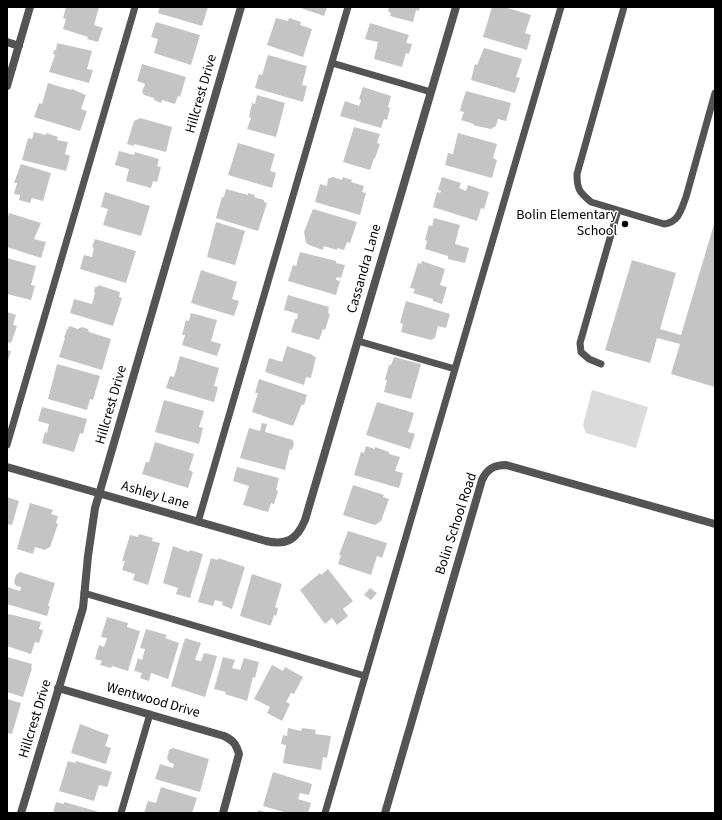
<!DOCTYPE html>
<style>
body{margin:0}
#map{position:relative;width:722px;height:820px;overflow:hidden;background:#fff;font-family:"Source Sans 3",sans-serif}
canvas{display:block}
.frame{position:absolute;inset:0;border:8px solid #000;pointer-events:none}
</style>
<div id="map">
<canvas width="722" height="820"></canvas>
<div class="frame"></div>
</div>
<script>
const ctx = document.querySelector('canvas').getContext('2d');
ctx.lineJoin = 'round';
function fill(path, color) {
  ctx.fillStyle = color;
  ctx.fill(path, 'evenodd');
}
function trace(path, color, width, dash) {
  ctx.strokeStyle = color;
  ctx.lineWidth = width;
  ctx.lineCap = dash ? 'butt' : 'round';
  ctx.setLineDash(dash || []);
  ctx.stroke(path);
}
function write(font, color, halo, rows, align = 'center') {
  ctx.font = font + ' "Source Sans 3",sans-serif';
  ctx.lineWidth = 3;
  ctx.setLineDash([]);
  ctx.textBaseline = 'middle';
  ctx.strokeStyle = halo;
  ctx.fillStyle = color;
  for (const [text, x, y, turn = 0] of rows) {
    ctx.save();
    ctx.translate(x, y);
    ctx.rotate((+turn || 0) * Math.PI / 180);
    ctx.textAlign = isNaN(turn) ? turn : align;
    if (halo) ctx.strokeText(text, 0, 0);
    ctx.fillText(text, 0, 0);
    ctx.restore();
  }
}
fill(new Path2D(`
 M592 390 648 407 636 448 586 433 583 425Z`), '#dbdbdb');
fill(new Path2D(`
 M66 7H99L94 25 103 28 98 42 87 39 88 37 63 29 66 19 63 18Z
 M160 7H208L202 26 158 13Z
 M298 7H327L324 16Z
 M389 7H420L419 11 416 10 413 22 390 16 391 13 388 11Z
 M492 7H504L531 15 525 33 531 35 527 50 483 37Z
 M276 18 288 21 289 18 301 22 300 25 312 29 303 57 267 45Z
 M156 22 200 35 191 65 154 53 158 39 151 37Z
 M370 23 409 35 406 43 412 44 409 54 406 53 402 67 374 59 378 42 365 39Z
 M57 43 92 51 87 69 93 70 89 83 49 72 55 55 53 54 54 50H56Z
 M484 48 522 59 516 77 520 78 515 93 471 80 475 64 477 65Z
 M268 55 307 66 302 85 307 86 303 102 255 88 259 74 262 75Z
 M142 64 186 77 180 97 178 96 175 104 162 100 161 103 154 100V98L144 95 142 92 145 84 137 81Z
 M48 83 71 90 72 89 86 95 81 109 87 111 80 131 34 117 39 103 42 104Z
 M363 87 391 96 388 107 390 108 387 120 384 119 381 128 340 116 345 101 359 106 361 100 359 99Z
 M466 91 511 103 506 121 498 119 496 126 491 129 473 125 474 124 461 120 464 112 460 111 461 106Z
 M257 95 285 103 276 137 247 129 251 118 249 117 252 103 255 104Z
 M140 118 172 127 166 152 134 144V146L127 144 134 121Z
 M354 127 380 134 377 143 380 144 375 158H374L370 170 343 162Z
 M34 132 46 135V133L58 137 57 140 68 142 65 154 70 156 66 171 22 160 28 138 32 139Z
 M458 133 497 144 493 158 497 160 492 178 445 165 448 153 453 154Z
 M238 143 275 154 270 171 276 173 272 188 228 175Z
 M119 151 134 155 135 152 159 159 157 166 161 167 157 182 153 181 151 188 126 181 129 169 115 165Z
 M21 164 51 173 43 201 32 198 30 203 19 200 20 195 14 194 17 183H14Z
 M333 177 342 180 343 177 352 180 351 182 364 186 362 192 366 193 360 215 315 202 320 184 327 186 328 179Z
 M442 177 461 183 459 188 466 191 468 185 489 192 484 209 481 208 477 221 433 207 437 192 440 193 441 191 438 190Z
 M226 189 248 195V193L255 195 254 197 264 200V202L267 203 258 231 216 218 222 197H224Z
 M105 192 150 206 141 236 103 225 108 209 101 207Z
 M313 209 357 222 350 243 347 242 344 250 337 248V250L324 246 323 250 309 245 306 243 304 232Z
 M9 213 41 223 34 239 46 242 41 258 7 247V221Z
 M434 218 460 225 455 244 469 248 465 263 448 259V256L425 249 427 241 425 240 429 225 432 226Z
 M715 221V387L671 374 680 344 657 338 650 363 605 350 632 260 676 273 660 329 681 335Z
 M216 222 245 231 235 265 207 257Z
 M95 239 136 251 126 283 80 269 84 255 92 257 94 248 92 247Z
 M300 252 336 261V263L345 265 341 278 337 277 336 280 340 281 336 295 288 281 293 265 296 266Z
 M7 258 36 266 31 285 35 286 31 300 7 294Z
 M422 261 445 269 440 285 447 287 442 304 433 301V299L413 293 415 289 410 288 418 263 421 264Z
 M201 270 237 282 232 299 239 301 234 316 191 303Z
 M98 285 120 292 119 297 122 298 113 326 70 313 74 299 92 304 95 293 94 292 95 287H98Z
 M288 295 329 307 328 313 330 314 325 330 323 329 319 340 291 332 295 319H297L298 314 284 310Z
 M406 301 450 314 446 328 438 326 435 338 431 340 401 332 403 324 400 323Z
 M7 312 16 315 13 325 17 326 11 343 7 342Z
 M191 313 217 320 211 341 221 344 217 356 182 345 185 335H182L186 320 189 321Z
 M69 326 78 329 82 327 88 329 89 332 111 339 102 370 59 357 65 338H64L67 329H68Z
 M287 346 313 355V356L316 357 311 378 306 377 304 385 265 372 269 358 282 362Z
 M7 350 11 351 7 364Z
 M180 356 219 368 214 386 218 387 214 402 166 388 170 376 174 377Z
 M394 357 421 364 411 399 384 392 387 380H385L389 365H391Z
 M57 364 100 376 93 400 90 399 87 410 48 399Z
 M259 379 307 395 304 405 302 404 293 426 252 412 258 393H255Z
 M164 400 204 411 199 427 203 428 199 444 155 432Z
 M377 402 414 413 408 432 415 434 410 449 366 435Z
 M42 407 87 419 83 434 80 433 74 452 42 443 45 432 47 433 49 424 38 421Z
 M262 423 267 424 265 432 293 440V442L294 443 292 450 290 449 285 470 240 458 249 428 260 431Z
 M155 442 194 454 189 470 193 472 188 488 142 474 146 462H149Z
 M366 446 375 449V447L389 452V454L400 457 395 471 403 473 399 488 354 475 361 452 364 453Z
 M237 467 279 478 276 490 278 491 274 504 271 503 268 512 243 505 249 486 233 481Z
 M353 485 384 495 383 497 389 499 381 521 375 525 343 515Z
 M7 497 19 501 12 525 7 524Z
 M30 503 53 510 51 514 58 516 56 523 58 524 50 547 45 550 35 547 33 554 17 549Z
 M348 531 387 543 382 558 377 556 371 575 338 564 341 555H339Z
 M139 534 153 538 152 541 160 543 148 585 133 580 135 574 122 570 125 561H122L130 535 138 537Z
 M173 546 189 552 190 550 203 554 190 598 176 594 178 588 163 583Z
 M211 558 218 560V558L245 567 232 609 222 605 223 602 215 600 213 606 198 602Z
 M328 569 353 601 343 609 348 616 337 625 332 618 325 624 300 590 320 573 321 575Z
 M20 572 55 583 48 606H50L47 616 7 604V587L20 591 21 587 16 586 14 582 16 575Z
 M252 574 282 584 275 607 278 608 276 616 274 615 271 625H268L240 616Z
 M370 588 377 593 371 600 364 595Z
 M9 614 41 622 39 629 43 630 39 643 35 642 31 654 7 646V616Z
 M107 617 128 623 127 627 140 631 128 671 112 666 111 668 100 665 102 661 95 659 99 645 104 647 107 638 101 637Z
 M146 629 167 635 165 638 179 643 168 679 151 673 149 681 140 678 142 673 134 671 138 658 142 660 145 649 140 648Z
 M185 638 201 643 195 660 201 661 204 653 217 656 205 697 171 686Z
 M7 657 32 664 31 668H32L23 697 7 692Z
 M223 657 235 660 232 668 240 670 244 658 259 662 255 678 253 677 247 701 225 694 226 692 214 689Z
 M272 665 283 671 285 667 303 677 294 694 291 693 286 702 290 704 282 721 267 713 270 707 254 699Z
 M7 699 21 703 12 734 7 733Z
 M80 724 109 735 105 746 111 748 106 764 71 753Z
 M288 728 301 731 302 728 316 730 315 734 331 736 327 758 323 757 321 770 283 763 286 745 281 744 283 735 287 736Z
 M173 748 209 759 200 792 155 779 160 764 173 768 174 764 169 762 167 758 169 750Z
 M68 761 75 763 76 761 112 772 107 787 99 785 94 801 59 791Z
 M273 772 312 784 309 795 300 793 298 799 311 803 308 813H287L263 806Z
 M161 787 197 798 192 813H144L148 801 156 803Z
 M56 802 64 804V802L103 813H53Z
 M258 810 268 813H258Z`), '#c4c4c4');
trace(new Path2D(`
 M624 7 577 174C577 189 579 192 591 202L664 224C679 222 681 210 686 197L715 93
 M332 63 431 92
 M358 341 455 369
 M601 364 589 359 581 352 580 343 618 210
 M7 445 135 7
 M198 522 348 7
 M84 593 365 676
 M121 813 150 714
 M325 813 561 7`), '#545454', 7);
trace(new Path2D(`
 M7 42 19 46
 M7 86 30 7
 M7 467 266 541C287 546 297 539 305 520L456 7
 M58 688 224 736C233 740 236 744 239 754L223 813
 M21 813 83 608 88 556 95 508 241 7
 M385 813 482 480C487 469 494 465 506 465L715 524`), '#545454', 8);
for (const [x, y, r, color] of [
 [625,224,4,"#000"]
]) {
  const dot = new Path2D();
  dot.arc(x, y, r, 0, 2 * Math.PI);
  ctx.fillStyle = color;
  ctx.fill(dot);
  trace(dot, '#fff', 1.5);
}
write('14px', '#000', '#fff', [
 ["Hillcrest Drive",202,94,-74],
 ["Cassandra Lane",365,269,-74],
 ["Hillcrest Drive",112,405,-74],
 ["Ashley Lane",155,496,16],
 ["Bolin School Road",457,524,-72],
 ["Wentwood Drive",153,701,16],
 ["Hillcrest Drive",36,719,-73]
]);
write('14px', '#000', '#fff', [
 ["Bolin Elementary",617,216],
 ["School",617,232]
], 'right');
</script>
